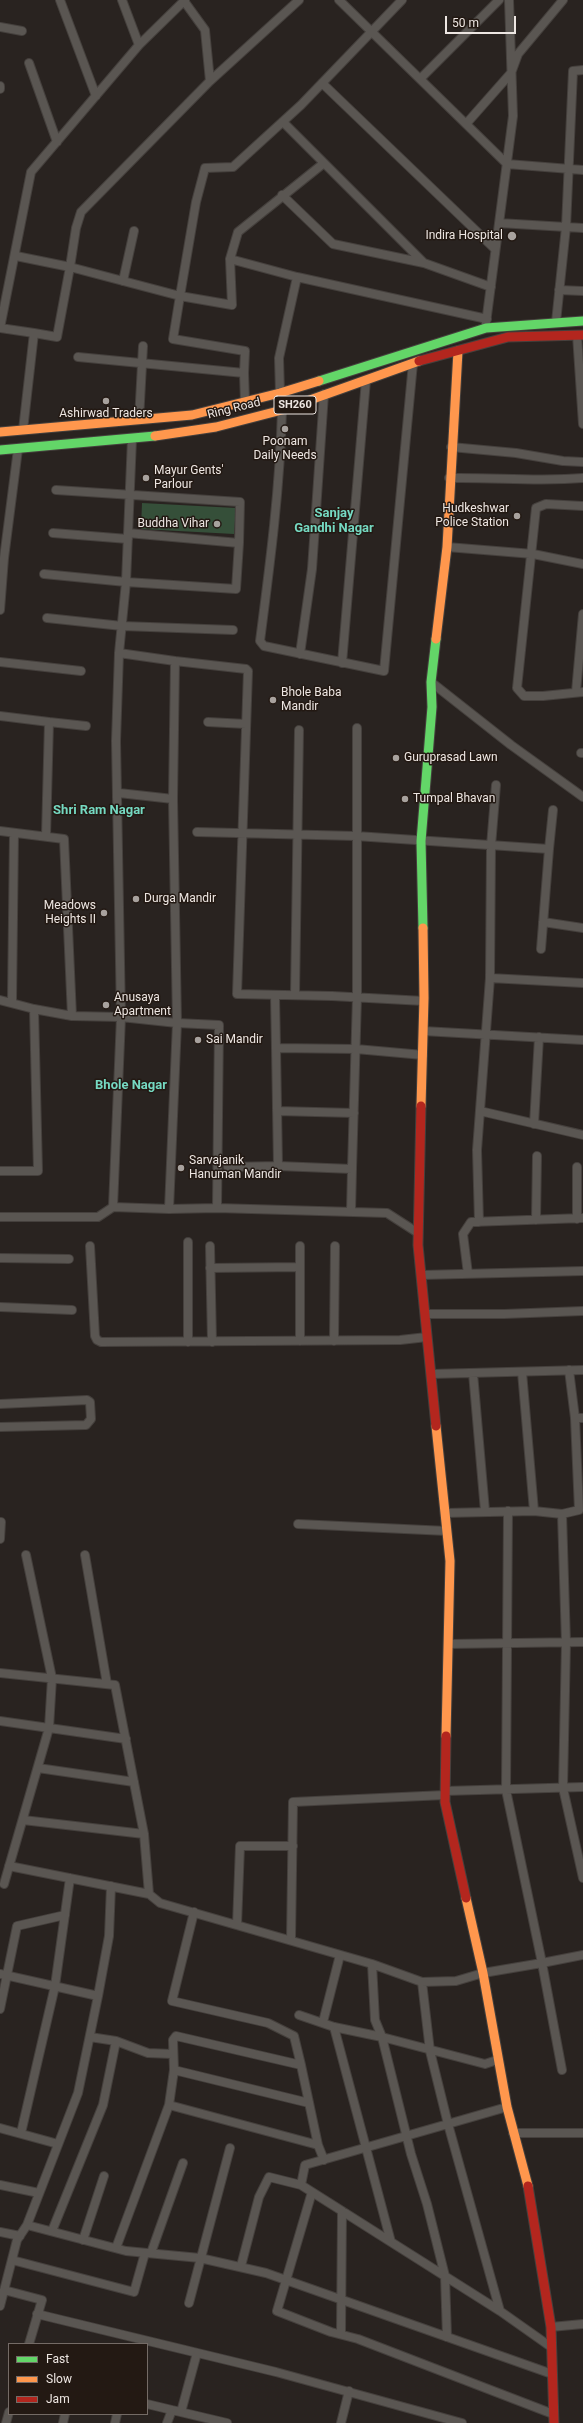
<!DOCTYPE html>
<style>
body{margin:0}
#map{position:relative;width:583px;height:2423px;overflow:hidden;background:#292320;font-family:Roboto,sans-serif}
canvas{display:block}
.legend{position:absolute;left:8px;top:2343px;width:140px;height:72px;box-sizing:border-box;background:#231913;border:1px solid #746b66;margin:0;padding:5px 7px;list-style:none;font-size:12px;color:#ede6e2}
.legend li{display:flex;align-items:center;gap:8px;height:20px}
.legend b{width:20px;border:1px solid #746b66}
.scale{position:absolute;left:445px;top:16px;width:71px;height:18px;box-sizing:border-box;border:2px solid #ede6e2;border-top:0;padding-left:5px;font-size:12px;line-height:14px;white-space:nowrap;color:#ede6e2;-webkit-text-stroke:3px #231913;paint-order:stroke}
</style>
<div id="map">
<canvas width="583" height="2423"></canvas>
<ul class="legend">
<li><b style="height:5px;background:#63d668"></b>Fast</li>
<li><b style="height:5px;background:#ff974d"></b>Slow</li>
<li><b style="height:5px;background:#b3261e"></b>Jam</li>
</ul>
<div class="scale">50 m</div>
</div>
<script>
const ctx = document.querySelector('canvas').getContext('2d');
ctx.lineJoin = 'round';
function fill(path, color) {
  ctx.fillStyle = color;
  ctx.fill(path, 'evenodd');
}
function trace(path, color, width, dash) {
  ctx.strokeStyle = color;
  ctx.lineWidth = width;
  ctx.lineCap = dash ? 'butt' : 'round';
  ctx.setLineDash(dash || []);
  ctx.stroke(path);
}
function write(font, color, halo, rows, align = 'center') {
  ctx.font = font + ' Roboto,sans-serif';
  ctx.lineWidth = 3;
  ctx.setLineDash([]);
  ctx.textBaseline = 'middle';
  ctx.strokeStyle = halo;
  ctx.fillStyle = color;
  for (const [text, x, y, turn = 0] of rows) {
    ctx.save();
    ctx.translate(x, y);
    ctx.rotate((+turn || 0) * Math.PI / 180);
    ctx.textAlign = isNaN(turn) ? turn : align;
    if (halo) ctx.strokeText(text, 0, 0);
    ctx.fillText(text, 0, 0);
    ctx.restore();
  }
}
fill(new Path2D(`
 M142 503 236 508 234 534 141 529Z`), '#354f39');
const street = new Path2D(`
 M60 0 96 96
 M339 0 507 164 583 170
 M184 1 205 30 210 81
 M0 27 22 31
 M139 45 185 0
 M29 63 57 142
 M420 79 499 0
 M322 83 495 249
 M0 86V89
 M283 122 424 263 491 287
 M466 124 511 73 518 54 563 0
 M324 163 238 232 230 259 297 277 487 319
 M282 195 333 244 424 263
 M499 223 583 228
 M16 256 70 267 76 228 81 212 210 81 299 0
 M123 281 134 231
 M559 290 583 291
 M556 322 566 227 573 71 583 70
 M486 323 513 116 509 0
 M0 328 31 172 139 45 122 0
 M0 328 34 333 23 430
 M34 333 57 337 70 267 180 296 196 202 205 168 233 167 301 105 402 0
 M577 335 583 424
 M78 357 244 373 245 351 173 339 180 296 232 305 230 259
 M244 373 245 402
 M280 393 279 358 297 277
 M282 410C280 488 270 564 260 641L264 646 384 671 413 363
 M139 420 143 346
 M451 447 516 453 563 461 583 462
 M449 478C494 477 538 482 583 478
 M56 490 240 502 239 543 128 533
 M583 506 546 504 536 508 517 688 524 696H543L583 692
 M53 533 128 539
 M447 547 533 554 583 564
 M44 574 126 582 236 589 239 543
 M0 610 4 558 18 449
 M47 618 122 626 233 630
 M119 653 175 661 173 799 177 1023 121 1017 116 741 119 653 126 582 132 439
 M300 654 312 569 324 394
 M175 661 246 669 248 671 237 994 332 996 424 1001
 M0 662 81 671
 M342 663 366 380
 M431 682 511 745 583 797
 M576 692 583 614
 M0 716 49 722 46 836
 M49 722 86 726
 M208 722 246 724
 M357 728V997L352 1169 278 1166 276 1048 356 1049 423 1055
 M581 753H583
 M496 785 491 846 490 978 583 983
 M119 793 173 799
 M0 831 64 839 72 1016
 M197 832 356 836 549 849 541 949
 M549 849 553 810
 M543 922 583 928
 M295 995 299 730
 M275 996 276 1048
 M0 1000 34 1009
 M12 1002 14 833
 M423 1031 583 1040
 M277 1111 354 1113
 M480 1111 583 1135
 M534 1124 539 1037
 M228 1167 278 1166
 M0 1171H38L34 1009 72 1016 121 1017 113 1207
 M169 1209 177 1023 219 1025 217 1208
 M351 1212 352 1169
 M0 1217H98L113 1207 169 1209 217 1208 387 1213 418 1233
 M577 1219V1167
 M536 1220 537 1156
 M479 1222 477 1150 490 978
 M90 1246 95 1336 97 1340 101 1342 400 1340 427 1337
 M210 1246 212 1342
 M0 1258 69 1259
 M210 1268 300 1267
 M468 1274 463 1234 471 1222 583 1218
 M421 1275 583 1271
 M0 1307 72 1310
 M425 1314H504L583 1311
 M300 1341V1246
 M334 1341 335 1246
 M188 1342V1242
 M569 1370 575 1418
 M522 1372 534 1511 562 1514 579 1510 575 1418H583
 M473 1373 485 1511
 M431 1374 583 1370
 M0 1404 87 1400 90 1402 91 1419 86 1425 0 1427
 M445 1513 534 1511
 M562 1514 566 1643 563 1788 583 1878
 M298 1524 447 1531
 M0 1539 1 1522
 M85 1555 107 1684
 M449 1644 583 1642
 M0 1673 115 1685 144 1834 149 1894
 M0 1721 126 1739
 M38 1768 134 1782
 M445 1791 583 1787
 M23 1820 144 1834
 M9 1866 149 1894 160 1903 372 1964 422 1982 456 1981 483 1973 542 1963 506 1790 508 1511
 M4 1884 49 1728 52 1678 26 1555
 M194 1912 172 2001 268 2023 294 2036 301 2065
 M237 1925 240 1846H293
 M291 1940 293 1802 445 1795
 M372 1964 375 2020 382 2037 485 2064 497 2060
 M0 1974 98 1996 109 1936 111 1886
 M422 1982 430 2051 448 2124 500 2311
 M0 2009 17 1926 65 1915
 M299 2015 334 2027 382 2037 411 2154 427 2204 445 2276 447 2337
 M323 2022 340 1955
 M334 2027 391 2242
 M90 2037 116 2041 148 2053 172 2054
 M174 2070 309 2103
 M562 2070 542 1963 583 1955
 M169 2105 318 2145 324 2160
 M507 2107 305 2165 301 2185 500 2311 551 2347
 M0 2128 58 2144
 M21 2133 55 1986 70 1878
 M513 2133H583
 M0 2185 39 2193
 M312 2192 277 2311 331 2332 358 2339 553 2414
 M27 2225 126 2251 200 2258 266 2273 552 2374
 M52 2231 103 2105 116 2041
 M0 2232 20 2236
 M83 2240 104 2176
 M116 2248 169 2105 174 2070 173 2040 176 2036 301 2065 318 2145
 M151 2253 183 2163
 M12 2260 134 2292 145 2253
 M241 2266 259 2197 269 2177 301 2185
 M4 2290 42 2300 29 2344
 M189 2303 230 2148
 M0 2306 17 2240 27 2225 78 2093 98 1996
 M37 2314 276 2372 462 2423
 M551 2327 583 2324
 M341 2334 342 2211
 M147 2404 172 2410 167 2423
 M172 2410 227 2423
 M181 2412 197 2353
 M6 2423 9 2412
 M63 2423 65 2414
 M115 2423 117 2414
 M341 2423 349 2391`);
const fast = new Path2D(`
 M319 381 486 328 583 321
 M0 450 155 436
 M423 928 421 841 432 707 431 682 436 639`);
const slow = new Path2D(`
 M0 432 192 415 280 393 319 381
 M155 436 216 427 282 410 419 361
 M436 639 447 547 458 351
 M421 1106 424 998 423 928
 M436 1426 450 1561 446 1736
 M466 1898 483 1973 507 2107 528 2186`);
const jam = new Path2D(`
 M419 361 508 337 583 335
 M421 1106 418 1245 436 1426
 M446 1736 445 1802 466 1898
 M528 2186 551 2327 554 2423`);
trace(street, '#45403d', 10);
trace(fast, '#45403d', 11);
trace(slow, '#45403d', 11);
trace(jam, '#45403d', 11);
trace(street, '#5a5652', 8);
trace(fast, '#63d668', 9);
trace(slow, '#ff974d', 9);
trace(jam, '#b3261e', 9);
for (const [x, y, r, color] of [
 [512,236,5,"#a8a29e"],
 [106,401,4,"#a8a29e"],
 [285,429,4,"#a8a29e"],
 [146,478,4,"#a8a29e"],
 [517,516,4,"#a8a29e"],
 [217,524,4,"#a8a29e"],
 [273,700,4,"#a8a29e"],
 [396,758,4,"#a8a29e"],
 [405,799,4,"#a8a29e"],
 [136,899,4,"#a8a29e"],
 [104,913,4,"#a8a29e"],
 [106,1005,4,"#a8a29e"],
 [198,1040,4,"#a8a29e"],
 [181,1168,4,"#a8a29e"]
]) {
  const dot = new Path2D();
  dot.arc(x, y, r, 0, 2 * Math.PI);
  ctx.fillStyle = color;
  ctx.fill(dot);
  trace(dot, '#231913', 1.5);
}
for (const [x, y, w] of [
 [295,405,42]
]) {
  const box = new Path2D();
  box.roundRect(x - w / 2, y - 9, w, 18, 3);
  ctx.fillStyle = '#231913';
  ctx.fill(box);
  trace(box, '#ede6e2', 1);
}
write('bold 11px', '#ede6e2', null, [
 ["SH260",295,405]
]);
write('12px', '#ede6e2', '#231913', [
 ["Indira Hospital",503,236,"right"],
 ["Ashirwad Traders",106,414,"center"],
 ["Poonam",285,442,"center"],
 ["Daily Needs",285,456,"center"],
 ["Mayur Gents'",154,471],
 ["Parlour",154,485],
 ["Hudkeshwar",509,509,"right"],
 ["Police Station",509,523,"right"],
 ["Buddha Vihar",209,524,"right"],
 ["Bhole Baba",281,693],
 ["Mandir",281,707],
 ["Guruprasad Lawn",404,758],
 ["Tumpal Bhavan",413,799],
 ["Durga Mandir",144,899],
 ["Meadows",96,906,"right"],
 ["Heights II",96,920,"right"],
 ["Anusaya",114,998],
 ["Apartment",114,1012],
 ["Sai Mandir",206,1040],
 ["Sarvajanik",189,1161],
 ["Hanuman Mandir",189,1175]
], 'left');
write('12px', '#ede6e2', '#231913', [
 ["Ring Road",234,409,-14]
]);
write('bold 13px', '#75d9c2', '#231913', [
 ["Sanjay",334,514],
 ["Gandhi Nagar",334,529],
 ["Shri Ram Nagar",99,811],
 ["Bhole Nagar",131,1086]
]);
</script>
